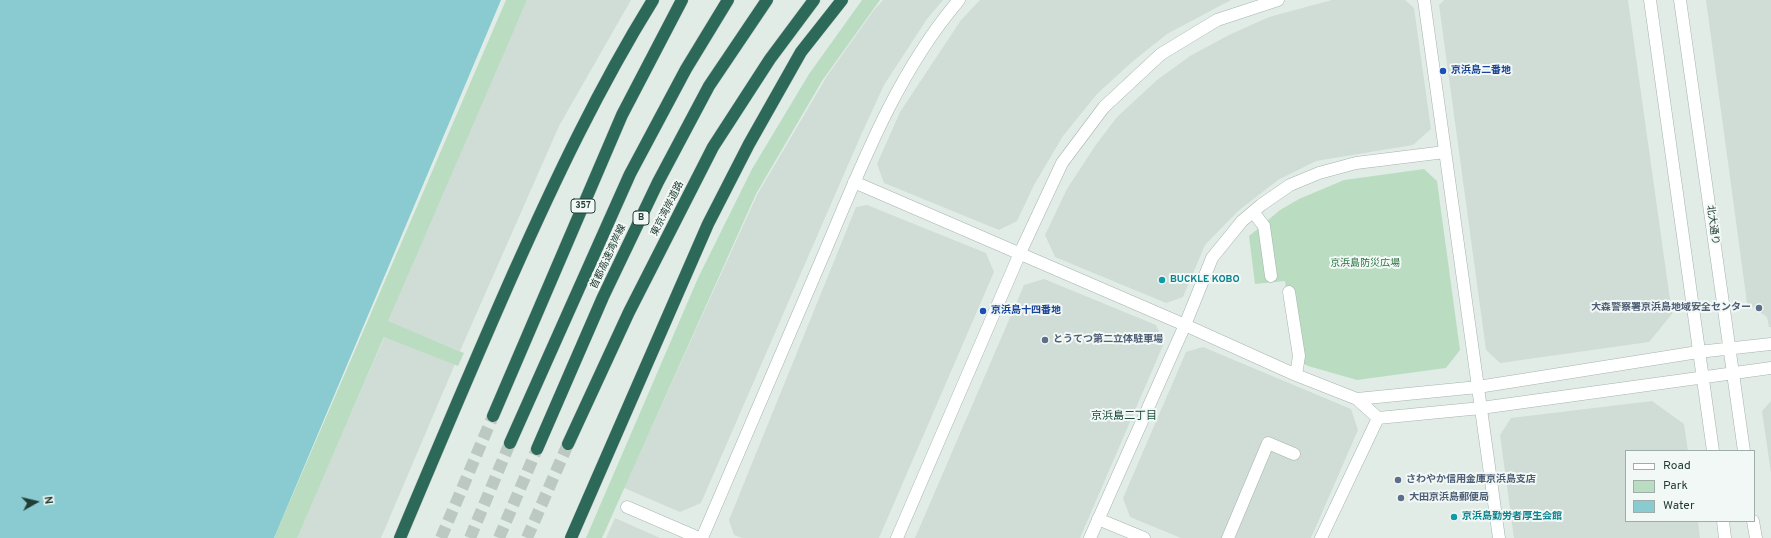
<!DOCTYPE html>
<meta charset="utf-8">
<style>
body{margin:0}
#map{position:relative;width:1771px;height:538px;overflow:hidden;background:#e2ece7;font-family:Overpass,sans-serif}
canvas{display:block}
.legend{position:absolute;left:1625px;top:450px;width:130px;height:72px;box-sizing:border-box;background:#f2f8f5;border:1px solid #9fada8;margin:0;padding:5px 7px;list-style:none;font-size:12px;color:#223d34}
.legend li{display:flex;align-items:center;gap:8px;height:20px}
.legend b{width:20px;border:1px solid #9fada8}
.north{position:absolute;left:16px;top:482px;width:40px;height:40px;-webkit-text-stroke:3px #f2f8f5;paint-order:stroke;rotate:82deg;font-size:11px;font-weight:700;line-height:16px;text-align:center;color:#223d34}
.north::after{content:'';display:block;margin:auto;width:14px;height:18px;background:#223d34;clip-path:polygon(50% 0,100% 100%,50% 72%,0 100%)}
</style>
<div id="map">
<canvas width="1771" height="538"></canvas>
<ul class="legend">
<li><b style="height:5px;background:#fff"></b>Road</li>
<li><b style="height:11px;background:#baddc2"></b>Park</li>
<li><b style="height:11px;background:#89cbd1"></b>Water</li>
</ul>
<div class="north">N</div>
</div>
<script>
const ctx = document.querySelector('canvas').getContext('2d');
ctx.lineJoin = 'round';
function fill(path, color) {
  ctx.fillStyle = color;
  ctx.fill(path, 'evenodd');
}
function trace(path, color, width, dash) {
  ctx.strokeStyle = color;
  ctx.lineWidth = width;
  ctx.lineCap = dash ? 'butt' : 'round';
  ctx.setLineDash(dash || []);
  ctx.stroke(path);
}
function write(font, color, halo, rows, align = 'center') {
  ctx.font = font + ' Overpass,"Noto Sans JP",sans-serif';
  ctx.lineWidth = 4;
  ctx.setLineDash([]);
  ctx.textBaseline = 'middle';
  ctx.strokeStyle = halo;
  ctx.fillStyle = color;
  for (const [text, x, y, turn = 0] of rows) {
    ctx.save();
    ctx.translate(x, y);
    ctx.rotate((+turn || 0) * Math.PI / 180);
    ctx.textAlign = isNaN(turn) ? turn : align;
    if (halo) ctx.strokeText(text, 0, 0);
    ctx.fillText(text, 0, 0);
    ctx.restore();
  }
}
fill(new Path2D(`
 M527 0H631L559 126 460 351 387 321 458 153Z
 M883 0H943L927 19 884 85 861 135 701 503 680 512 624 488 757 195 827 76 874 10Z
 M980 0H1231L1167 34 1132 62 1097 94 1063 136 1034 185 1017 221 999 230 884 183 877 164 900 112 961 20Z
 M1332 0H1405L1414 8 1431 129 1413 145 1316 161 1278 180 1238 211 1205 245 1183 297 1166 303 1055 257 1045 235 1067 189 1095 146 1117 117 1157 80 1190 56 1229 35 1269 17Z
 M1444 0H1628L1672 314 1649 342 1500 363 1486 350 1439 5Z
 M1706 0H1771V327H1769L1767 317 1747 303Z
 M867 205 986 253 994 272 879 538H742L734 535 729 520 856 207Z
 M1044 279 1156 325 1164 343 1080 538H915L1024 285Z
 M385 336 455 364 381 538H296Z
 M1203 347 1351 409 1358 430 1311 538H1181L1130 517 1123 498 1186 352Z
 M1652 401 1684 424 1688 451H1626V521H1698L1700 538H1514L1500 435 1511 418Z
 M1771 401V473L1762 411Z
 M615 518 660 538H606Z`), '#d0dcd6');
fill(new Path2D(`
 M506 0H527L388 321 464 353 458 366 384 337 297 538H274Z
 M862 0H880L822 81 756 194 602 538H586L698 278 752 169 809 74Z
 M1424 169 1437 181 1460 350 1446 368 1357 380 1308 366 1295 359 1285 281 1255 284 1249 236 1280 210 1299 199 1344 180Z`), '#baddc2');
fill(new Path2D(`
 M0 0H501L274 538H0Z`), '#89cbd1');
trace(new Path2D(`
 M441 538 493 416
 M470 538 510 443
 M499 538 537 449
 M527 538 568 444`), '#bcc9c3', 12, [12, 6]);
const minor = new Path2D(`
 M1424 0 1499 538
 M1650 0 1713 451
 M1680 0 1744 451
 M854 182 1185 325 1296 375 1357 399 1378 418 1321 538
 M1253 212 1264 226 1271 276
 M1289 292 1299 356 1296 375
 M1357 399 1478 387 1698 352 1771 344
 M1378 418 1481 408 1771 368
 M627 507 699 538
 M1098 519 1144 538
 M1723 521 1725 538
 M1753 521 1756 538
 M702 538C743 442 784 346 826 249 862 164 898 71 959 0
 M897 538 1020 253 1062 163 1104 107 1161 54 1217 20 1278 0
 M1090 538 1185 325 1212 258 1242 221 1261 205 1290 185 1319 173 1356 163 1445 152
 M1228 538 1268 443 1294 454`);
const highway = new Path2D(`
 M493 416 622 115 682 0
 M510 443 630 174 686 69 728 0
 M568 444 629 312 713 147 770 59 814 0
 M537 449 603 297 658 182 709 86 767 0
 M400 538C437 450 474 362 513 274 555 180 599 87 653 0
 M571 538 708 224 749 144 801 52 842 0`);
trace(minor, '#a5b4ae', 13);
trace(highway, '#c1c9c6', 13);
trace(minor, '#fff', 12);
trace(highway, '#2d6959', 12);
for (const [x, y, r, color] of [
 [1443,71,4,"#1a4fb4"],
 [1162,280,4,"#0f9aa8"],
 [1759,308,4,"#5c6f8a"],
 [983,311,4,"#1a4fb4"],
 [1045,340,4,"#5c6f8a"],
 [1398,480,4,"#5c6f8a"],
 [1401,498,4,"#5c6f8a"],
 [1454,517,4,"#0f9aa8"]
]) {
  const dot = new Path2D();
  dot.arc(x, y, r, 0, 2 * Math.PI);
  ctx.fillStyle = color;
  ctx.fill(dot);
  trace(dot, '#f2f8f5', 1.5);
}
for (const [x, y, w] of [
 [583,206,24],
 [641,218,16]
]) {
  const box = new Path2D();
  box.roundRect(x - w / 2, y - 7, w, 14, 3);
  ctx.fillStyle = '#f2f8f5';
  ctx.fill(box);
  trace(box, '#223d34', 1);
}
write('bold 9px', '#223d34', null, [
 ["357",583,206],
 ["B",641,218]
]);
write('bold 10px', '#164399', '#f2f8f5', [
 ["京浜島二番地",1451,71],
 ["京浜島十四番地",991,311]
], 'left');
write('10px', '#223d34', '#f2f8f5', [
 ["東京湾岸道路",668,209,-63],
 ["北大通り",1712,225,82],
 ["首都高速湾岸線",609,257,-65]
]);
write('10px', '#2c7443', '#f2f8f5', [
 ["京浜島防災広場",1365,264]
]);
write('bold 10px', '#0d838f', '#f2f8f5', [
 ["BUCKLE KOBO",1170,280],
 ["京浜島勤労者厚生会館",1462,517]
], 'left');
write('bold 10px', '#4e5e75', '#f2f8f5', [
 ["大森警察署京浜島地域安全センター",1751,308,"right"],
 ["とうてつ第二立体駐車場",1053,340],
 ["さわやか信用金庫京浜島支店",1406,480],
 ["大田京浜島郵便局",1409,498]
], 'left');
write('11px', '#1e4f40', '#f2f8f5', [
 ["京浜島二丁目",1124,417]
]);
</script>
